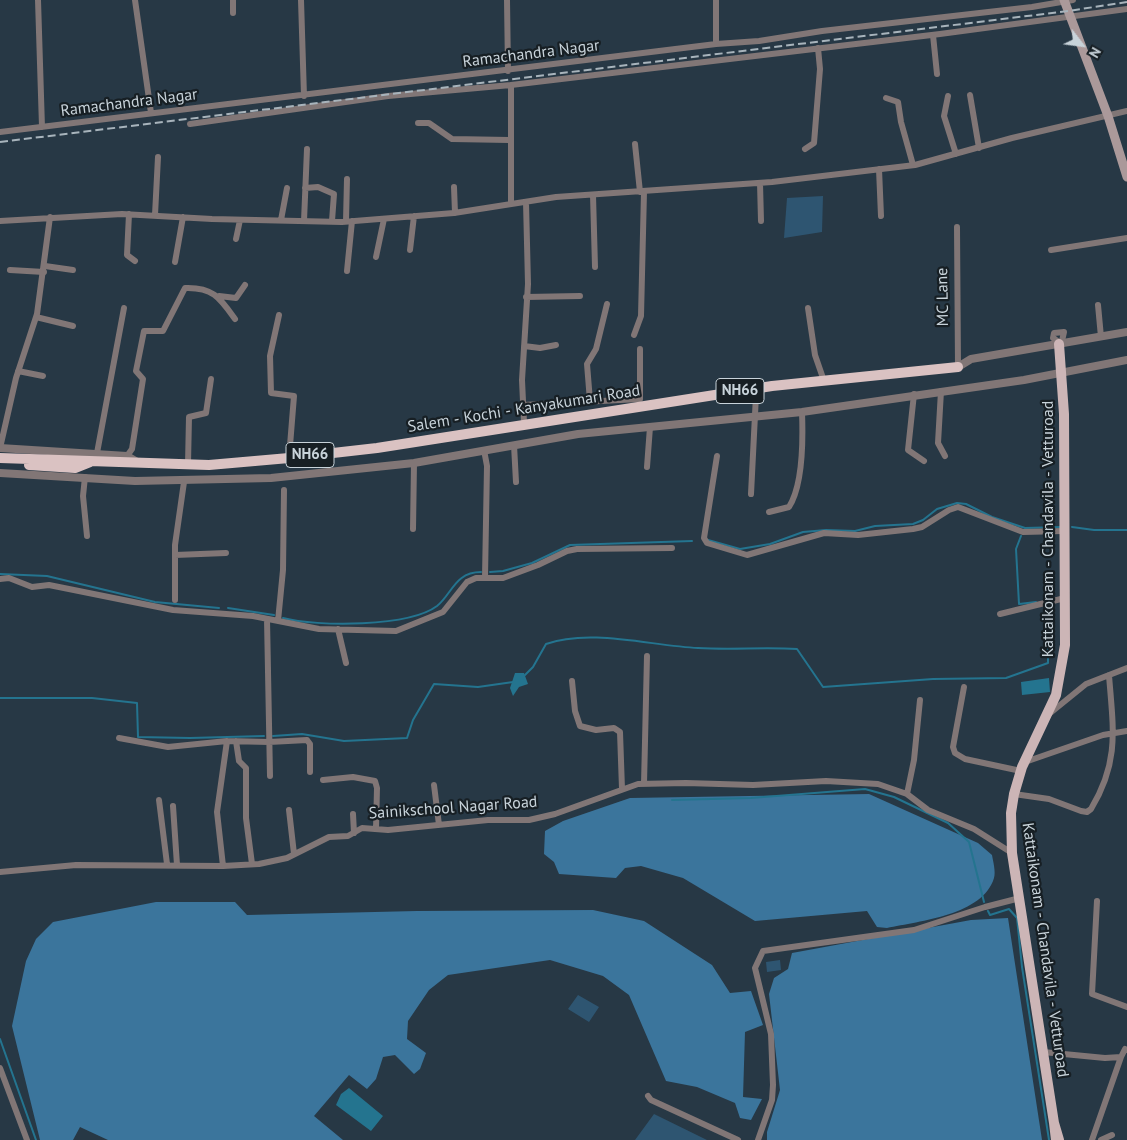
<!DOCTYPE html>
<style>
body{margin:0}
#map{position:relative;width:1127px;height:1140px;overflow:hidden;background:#273845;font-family:"PT Sans",sans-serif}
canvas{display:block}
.north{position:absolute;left:1057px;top:20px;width:50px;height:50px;-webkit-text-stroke:4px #171f24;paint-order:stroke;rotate:120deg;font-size:14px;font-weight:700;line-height:20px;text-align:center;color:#c8d3da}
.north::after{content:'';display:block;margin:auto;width:18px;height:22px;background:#c8d3da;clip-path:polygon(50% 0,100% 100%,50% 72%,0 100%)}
</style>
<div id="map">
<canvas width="1127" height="1140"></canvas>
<div class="north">N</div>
</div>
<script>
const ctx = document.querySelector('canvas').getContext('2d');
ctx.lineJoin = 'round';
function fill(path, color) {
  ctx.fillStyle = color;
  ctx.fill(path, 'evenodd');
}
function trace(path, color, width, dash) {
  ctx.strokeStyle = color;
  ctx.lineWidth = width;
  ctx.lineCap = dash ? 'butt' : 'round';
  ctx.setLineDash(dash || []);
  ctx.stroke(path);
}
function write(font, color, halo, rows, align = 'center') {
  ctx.font = font + ' "PT Sans",sans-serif';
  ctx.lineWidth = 4.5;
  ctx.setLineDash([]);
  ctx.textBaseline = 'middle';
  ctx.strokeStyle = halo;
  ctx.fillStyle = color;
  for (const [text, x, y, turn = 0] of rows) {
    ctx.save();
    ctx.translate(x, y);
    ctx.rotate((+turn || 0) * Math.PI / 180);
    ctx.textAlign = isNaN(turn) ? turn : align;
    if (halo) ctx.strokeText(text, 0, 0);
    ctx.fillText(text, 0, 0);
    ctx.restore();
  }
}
fill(new Path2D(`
 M823 196 822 232 784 238 787 198Z
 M780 960 781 970 767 972 766 962Z
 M578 995 599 1007 589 1022 568 1009Z
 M654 1114 707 1140H635Z`), '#2e5571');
fill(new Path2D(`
 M869 794 978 843 992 855C993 861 996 872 994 878 983 915 920 921 887 928L877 927 867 911 755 921 683 878 641 866 625 868 616 878 559 874 554 862 544 854 545 831 563 821 630 798Z
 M156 902H235L247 915 417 911 593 910 644 921 712 965 730 993 751 991 763 1025 745 1032 743 1097 762 1099 751 1120 740 1118 735 1103 697 1087 666 1081 629 995 603 976 550 960 448 975 429 990 408 1021 407 1039 426 1053 420 1069 414 1074 395 1055 383 1057 376 1079 367 1089 349 1075 314 1116 343 1140H108L80 1127 73 1140H40L12 1026 26 961 36 939 53 922Z
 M1008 918 1042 1140H767V1132L780 1090 769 994 774 978 788 969 792 953 971 920Z`), '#3b759c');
fill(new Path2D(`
 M515 673H524L528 684 519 687 513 696 510 688Z
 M1049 678 1050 692 1022 695 1021 682Z
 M349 1088 383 1116 371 1131 336 1105 341 1094Z`), '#24748f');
trace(new Path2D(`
 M1072 527 1094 530H1127
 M1021 536 1016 549 1019 604 1036 602
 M708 540 740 549 770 544 803 532 826 530 855 531 875 526 913 524 923 520 937 509 957 503 966 504 992 517 1025 528 1062 527
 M490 572 503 571 532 563 570 545 692 541
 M0 574 47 576 155 602 219 608
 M228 608 274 615
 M283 618C317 627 409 627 437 606 452 594 455 572 481 572
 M525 675 533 667 546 644C590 628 652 646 698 648 731 650 764 647 797 649L823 687 933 679 1006 678 1048 663V603
 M0 698H92L137 703 138 737 190 738 264 736
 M273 736 302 734 344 741 407 738 413 720 434 684 478 687 513 682
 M672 800 751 798 865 789 894 797 948 823 969 842 984 902
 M988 911 990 915 1009 909 1017 918 1022 967 1049 1140
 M0 1039 36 1140`), '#24748f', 2);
trace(new Path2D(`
 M38 0 42 127
 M135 0 151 113
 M233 0V13
 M301 0 304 96
 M507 0 508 71
 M716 0V44
 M933 35 937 74
 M970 95 979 148
 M948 96 944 116 956 154
 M886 98 898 102 901 122 913 165
 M418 123H429L452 139 509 140
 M190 124 388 96 511 85
 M0 132 716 44 759 41 822 31 1032 7 1073 0
 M635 144 640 192
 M805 149 814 143 820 69 818 48
 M879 169 881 216
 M760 183 761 221
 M454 187 455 213
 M305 188 318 187 334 194 332 221
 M593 195 595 267
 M511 204V85L940 34 1127 9
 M129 214 127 255 135 261
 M155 215 158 157
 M281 220 287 188
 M0 221 122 214 212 219 342 222 454 213 556 197 772 182 915 165 1012 138 1127 111
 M304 221 307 149
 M346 221 347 179
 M957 227 958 367
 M236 239 240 220
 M410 250 414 216
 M1051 250 1127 238
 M376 257 384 219
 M175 262 183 217
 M45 266 73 270
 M10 270 44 272
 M347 271 352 221
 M219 296 236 298 245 285
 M526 297 580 296
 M1098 305 1101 337
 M808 308 815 355 824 381
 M279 315 270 356 271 393 294 396 289 458
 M36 317 73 326
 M634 335 641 316 644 192
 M1059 342 1053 338 1054 333 1064 332 1062 341 1059 344
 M524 346 540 348 556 345
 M18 371 43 376
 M941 391 938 443 945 456
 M914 394 908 450 924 461
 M590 401 587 364 596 349 607 304
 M523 405 640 399V349
 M524 423 522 380 528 284 526 202
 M514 445 516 482
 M0 448 16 378 37 314 50 217
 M484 450 487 466 485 577
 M97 453 124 308
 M127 456 132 449 143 379 136 371 144 331H163L185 288C213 287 220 298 235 319
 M717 456 704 538 707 543 747 555 824 533 858 535 913 529 922 527 949 510 958 507 1023 532 1063 531
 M188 464 189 417 206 413 211 379
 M647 467 650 427
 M85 477 83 496 87 536
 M751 494 756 395
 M769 512 789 507C803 485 803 438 802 412
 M413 529 414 463
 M175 555 226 553
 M0 579 9 578 32 587 49 585 173 610 253 616 319 629 396 631 443 612 467 582 476 578H503L538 565 567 551 577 549 672 548
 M175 600V545L184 482
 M1000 614 1065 598
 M267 619 270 776
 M278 621 283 570 284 490
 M338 629 346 663
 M572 681 575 711 580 726 596 730 614 728 620 732 622 789
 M964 687 953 747 955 753 965 759 1021 771
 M1049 714 1086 684 1127 668
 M119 738 168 747 227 741 269 742 307 740 310 744V772
 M236 741 239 761 246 768V818L252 864
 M1025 762 1103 735 1127 731
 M323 780 353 777 375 781 377 788 376 829
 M644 784 647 656
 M434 785 439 825
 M907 794 914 760 920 700
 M1014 794 1049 799 1081 811 1087 812 1091 809C1120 761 1113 728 1109 675
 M159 800 167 864
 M173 806 177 865
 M289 810 294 854
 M353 814 354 833
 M223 866 217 812 227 741
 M0 872 76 865 223 866 259 864 287 858 329 837 348 836 362 828 388 830 488 820H529L555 814 638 784 686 783 753 785 826 781 878 784 907 794 928 810 974 829 1012 853
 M1097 901 1092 994 1127 1007
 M1043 1052 1105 1058 1121 1057 1125 1049 1127 1050
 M0 1068 27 1140
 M648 1096 651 1100 738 1140
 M758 1140 772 1100 773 1085 771 1034 755 968 763 951 914 930 985 907 1020 898
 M1092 1140 1121 1057
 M1101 1140 1112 1135`), '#817676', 6);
trace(new Path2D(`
 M958 367 971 359 1127 332
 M0 448 127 456 137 462
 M0 473 135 481 271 478 414 463 578 434 802 412 1024 380 1127 360`), '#817676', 8);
trace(new Path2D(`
 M1064 0 1108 116 1127 177`), '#ab999a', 9);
trace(new Path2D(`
 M1054 1123 1012 853 1011 813 1014 794 1022 767 1056 695 1065 645 1064 414 1059 344
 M1056 1140 1054 1123 1059 1140`), '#ccb5b6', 10);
trace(new Path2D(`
 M0 458 209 465 289 458 377 448 772 386 958 367
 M29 465 75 468 90 462`), '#dac2c2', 10);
trace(new Path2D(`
 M0 142 1068 11 1127 2`), '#a8b4bc', 2, [8, 4]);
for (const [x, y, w] of [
 [740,391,48],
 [310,455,48]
]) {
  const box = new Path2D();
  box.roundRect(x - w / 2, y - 12.5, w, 25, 4);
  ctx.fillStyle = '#171f24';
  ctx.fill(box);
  trace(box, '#c8d3da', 1);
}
write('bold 15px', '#c8d3da', null, [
 ["NH66",740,391],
 ["NH66",310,455]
]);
write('16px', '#c8d3da', '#171f24', [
 ["Ramachandra Nagar",531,54,-7],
 ["Ramachandra Nagar",129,103,-7],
 ["MC Lane",943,297,-91],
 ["Salem - Kochi - Kanyakumari Road",524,409,-9],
 ["Kattaikonam - Chandavila - Vetturoad",1048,529,-90],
 ["Sainikschool Nagar Road",453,808,-4],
 ["Kattaikonam - Chandavila - Vetturoad",1045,950,82]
]);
</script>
